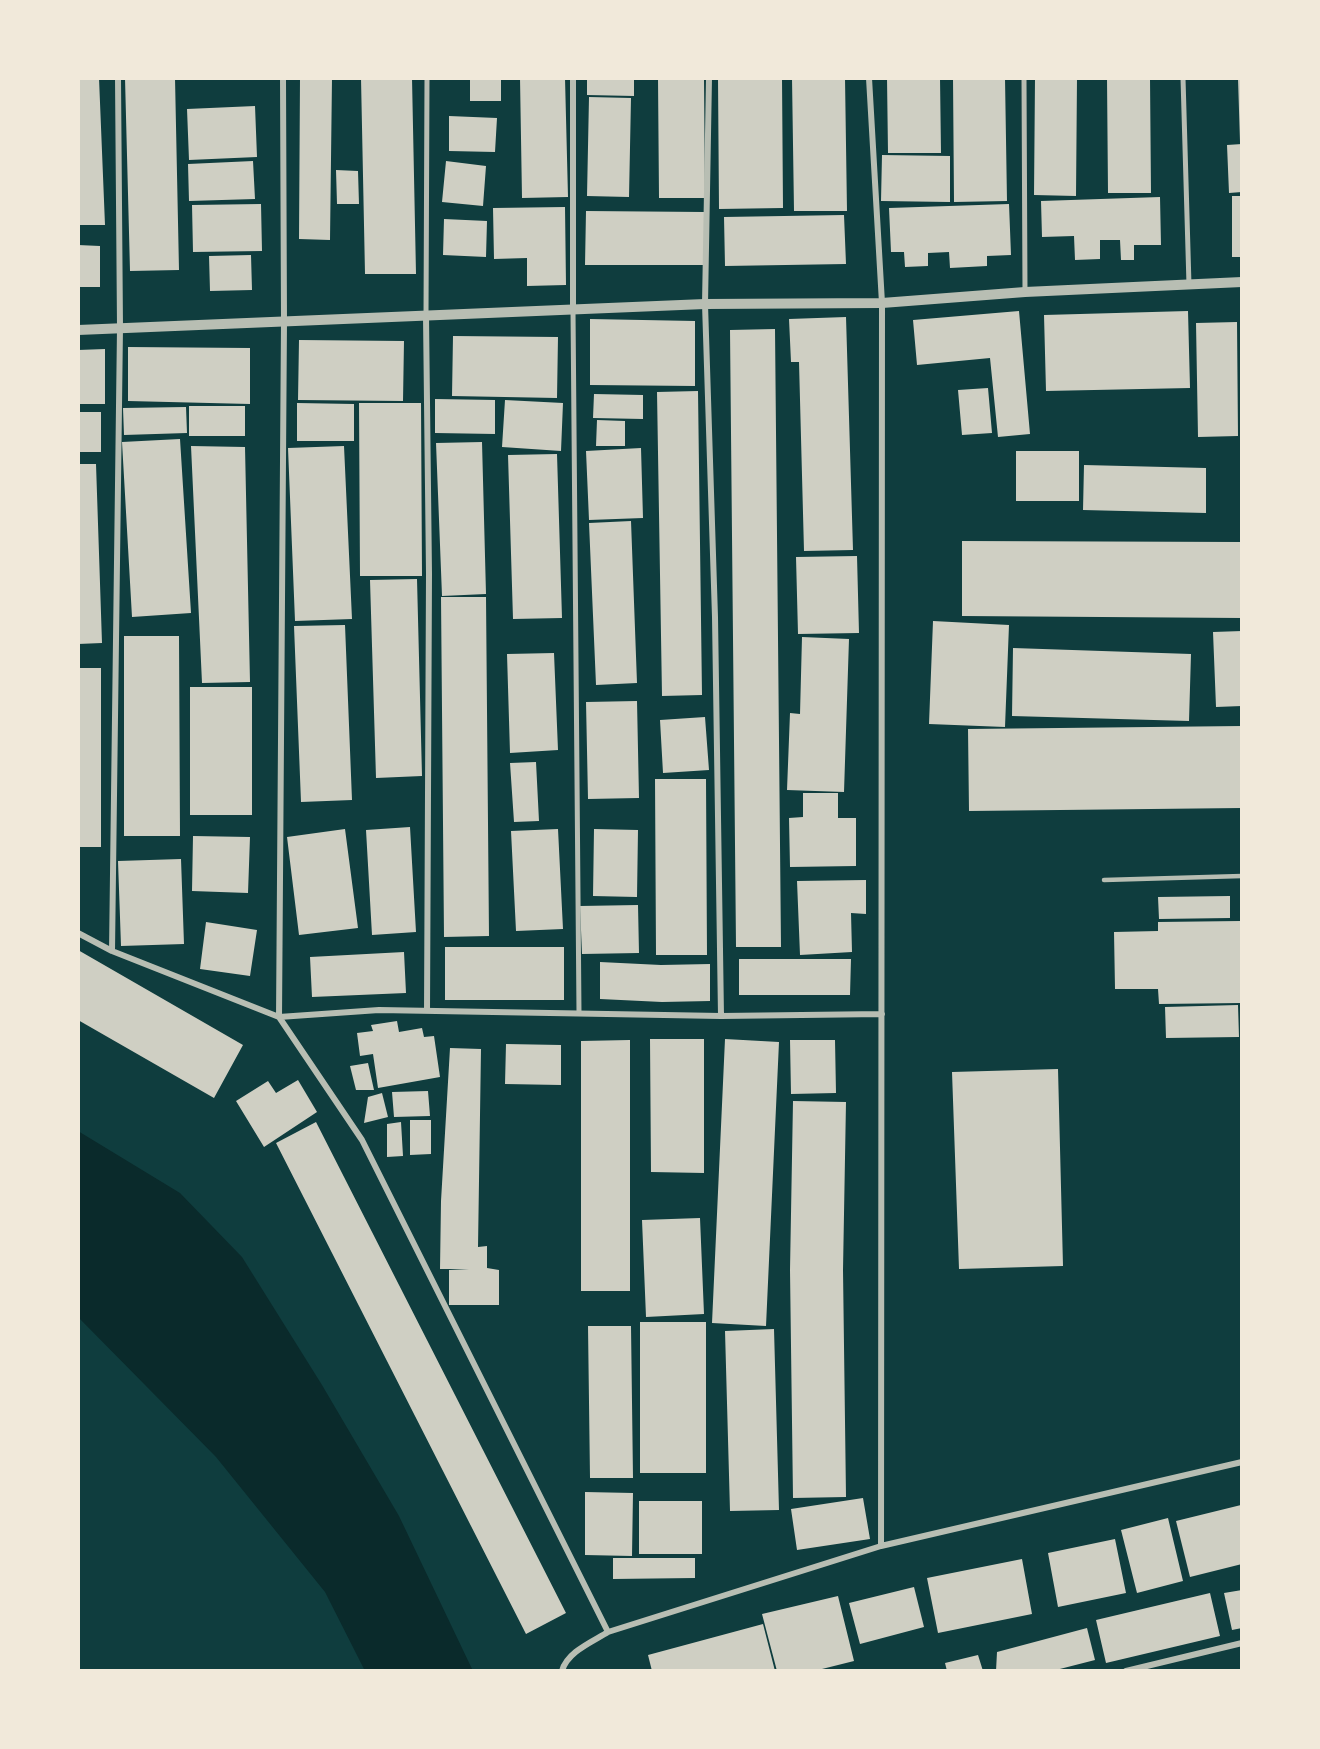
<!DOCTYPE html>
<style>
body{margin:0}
#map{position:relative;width:1320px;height:1749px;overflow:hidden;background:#0f3d3e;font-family:"Varela Round",sans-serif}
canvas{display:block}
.frame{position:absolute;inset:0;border:80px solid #f1e9da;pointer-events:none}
</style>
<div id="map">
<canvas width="1320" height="1749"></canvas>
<div class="frame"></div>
</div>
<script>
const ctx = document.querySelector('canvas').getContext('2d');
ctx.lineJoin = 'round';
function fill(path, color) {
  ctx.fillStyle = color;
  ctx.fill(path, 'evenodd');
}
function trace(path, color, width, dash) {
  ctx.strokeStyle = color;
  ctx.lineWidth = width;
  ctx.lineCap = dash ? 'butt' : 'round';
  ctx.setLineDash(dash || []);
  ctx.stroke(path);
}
fill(new Path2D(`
 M78 1131 180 1193 242 1257 322 1385 399 1516 473 1671H365L325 1592 216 1457 78 1317Z`), '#0a2a2b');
fill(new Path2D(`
 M78 78H99L105 225H78Z
 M125 78H175L179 270 130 271Z
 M300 78H332L330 240 299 239Z
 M361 78H412L416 274H365Z
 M470 78H501V101H470Z
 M520 78H565L568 197 522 198Z
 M587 78H634V96L587 95Z
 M658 78H704L705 198H659Z
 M718 78H782L783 208 719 209Z
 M792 78H845L847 211H794Z
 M887 78H940L941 153H888Z
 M953 78H1005L1007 201 954 202Z
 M1035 78H1077L1076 196 1034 195Z
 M1107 78H1150L1151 193H1108Z
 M1238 78H1242V142H1240Z
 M589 97 631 98 629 197 587 196Z
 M255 106 257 157 189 160 187 109Z
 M449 116 497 118 495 152 449 151Z
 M1242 144V192L1229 193 1227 145Z
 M882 155 950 156V202L881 201Z
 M253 161 255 199 189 201 188 164Z
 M446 161 486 166 483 206 442 202Z
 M336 170 358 171 359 204H337Z
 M1232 196H1242V257H1232Z
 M1160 197 1161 245H1134V260H1121L1120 240H1100V259L1075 260 1074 236 1042 237 1041 201Z
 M261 204 262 251 193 252 192 205Z
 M1009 204 1011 255 987 256V266L950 268 949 252 928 253V266L905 267 904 252H891L889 208Z
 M565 207 566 285 527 286V258L494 259 493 208Z
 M586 211 704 212V265H585Z
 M844 215 846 264 725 266 724 217Z
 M444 219 487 221 486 257 443 255Z
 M78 245 100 246V287H78Z
 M251 255 252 290 210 291 209 256Z
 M1019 311 1030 434 998 437 990 358 917 365 913 320Z
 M1188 311 1190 388 1046 391 1044 315Z
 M846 317 853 550 804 551 799 362H791L789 319Z
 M590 319 695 321V386L590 385Z
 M1237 322 1238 436 1198 437 1196 323Z
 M775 329 781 947H736L730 330Z
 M453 336 558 337 557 398 452 396Z
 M299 340 404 341 403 401 298 400Z
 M128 347 250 348V404L128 401Z
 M105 349V404H78V350Z
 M988 388 992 433 962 435 958 390Z
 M698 391 702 695 662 696 657 392Z
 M594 394 643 395V419L593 418Z
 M435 399 495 400V434L435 433Z
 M505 400 563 403 561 451 502 447Z
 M297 403 354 404V441H297Z
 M359 403H421L422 576H360Z
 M189 406H245V436H189Z
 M186 407 187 433 124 435 123 408Z
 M78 412H101V452H78Z
 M597 420 625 421V446H596Z
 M180 439 191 613 132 617 122 442Z
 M482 442 486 594 442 596 436 443Z
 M191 446 245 447 250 682 202 683Z
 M344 446 352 619 295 621 288 448Z
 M641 448 643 518 589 520 586 451Z
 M1016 451H1079V501H1016Z
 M557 454 562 618 513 619 508 455Z
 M78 464H96L102 643 78 644Z
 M1084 465 1206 468V513L1083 510Z
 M631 521 637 683 596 685 589 523Z
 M962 541 1242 542V618L962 616Z
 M857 556 859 633 798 634 796 557Z
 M417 579 422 776 376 778 370 580Z
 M441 597H486L489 936 444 937Z
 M933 621 1009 625 1005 727 929 724Z
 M345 625 352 800 301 802 294 626Z
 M1242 631V706L1216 707 1213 632Z
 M124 636H179L180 836H124Z
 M802 637 849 639 844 792 787 790 790 713 800 714Z
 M1013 648 1191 654 1189 721 1012 716Z
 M554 653 558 750 510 753 507 654Z
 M78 668H101V847H78Z
 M190 687H252V815H190Z
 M637 701 639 798 588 799 586 702Z
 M705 717 709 770 663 773 660 720Z
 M1242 726V808L969 811 968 729Z
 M536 762 539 821 514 822 510 763Z
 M655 779H706L707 955H656Z
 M803 793H838V818H856V866L790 867 789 818 803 817Z
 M410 827 416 932 372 935 366 830Z
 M345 829 358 928 299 935 287 837Z
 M558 829 563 929 516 931 511 831Z
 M594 829 638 830 637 897 593 896Z
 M193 836 250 837 248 893 192 891Z
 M181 859 184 944 121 946 118 861Z
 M866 880V914L851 913 852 952 800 955 797 881Z
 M1230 896V918L1159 919 1158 897Z
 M638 905 639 953 582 954 580 906Z
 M1240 921 1241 1003 1159 1004 1158 989H1115L1114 932 1158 931V922Z
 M206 922 257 930 250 976 200 969Z
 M445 947H564V1000H445Z
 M78 950 243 1045 214 1098 78 1020Z
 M404 952 406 993 312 997 310 957Z
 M739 959H851L850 995H739Z
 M600 962 661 965 710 964V1001L662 1002 600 999Z
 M1238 1005 1239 1037 1166 1038 1165 1007Z
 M397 1021 399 1032 422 1028 424 1037 434 1036 440 1077 378 1088 373 1054 360 1056 357 1033 373 1031 371 1025Z
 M650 1039H704V1173L651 1172Z
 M725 1039 779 1042 766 1326 712 1323Z
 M630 1040V1291H581V1041Z
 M790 1040H835L836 1093 791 1094Z
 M506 1044 561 1045V1085L505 1084Z
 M450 1048 481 1049 478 1247 487 1246V1268L499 1270V1305H449V1270L469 1269H440L441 1201Z
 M368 1063 374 1090H356L350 1066Z
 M1058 1069 1063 1266 959 1269 952 1072Z
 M298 1080 317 1112 264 1147 236 1101 268 1081 276 1093Z
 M428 1091 430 1116 394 1117 392 1092Z
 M382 1093 388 1117 364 1123 368 1097Z
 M793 1101 846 1102 843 1270 846 1497 793 1498 790 1270Z
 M410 1120H431V1154L410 1155Z
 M316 1122 566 1613 526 1634 276 1143Z
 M401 1122 403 1156 387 1157V1124Z
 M700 1218 704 1314 646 1317 642 1220Z
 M640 1322H706V1473H640Z
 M588 1326H631L633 1478H590Z
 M774 1329 779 1510 730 1511 725 1331Z
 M585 1492 633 1493 632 1556 585 1555Z
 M863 1498 870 1539 797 1550 791 1509Z
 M639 1501H702V1554H639Z
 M1241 1505 1242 1564 1190 1577 1176 1521Z
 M1168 1518 1183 1581 1137 1593 1121 1530Z
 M1115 1539 1126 1593 1058 1607 1048 1553Z
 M613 1558H695V1578L613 1579Z
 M1022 1559 1032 1614 938 1633 927 1578Z
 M914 1587 924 1627 860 1644 849 1603Z
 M1242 1590V1628L1232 1630 1224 1593Z
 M1210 1593 1220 1636 1106 1663 1096 1620Z
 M838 1596 854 1661 814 1671H777L762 1614Z
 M763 1624 775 1671H652L648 1655Z
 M1087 1628 1095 1660 1052 1671H996L997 1652Z
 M978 1655 983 1671H947L945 1663Z`), '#cfcfc3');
trace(new Path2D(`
 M1104 880 1242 876`), '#b8beb3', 4.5);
trace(new Path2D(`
 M1024 78 1025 292
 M1183 78 1189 285
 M573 310 579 1013
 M426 316 427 78`), '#b8beb3', 5);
trace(new Path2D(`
 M283 78 284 321 279 1017 362 1140 608 1632
 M709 78 705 304 715 617 721 1016
 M869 78 882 303 881 1546
 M573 310V78
 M426 316 429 574 427 1011
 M78 933 112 951 279 1017 379 1010 721 1016 882 1014
 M112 951 120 328 118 78
 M562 1671C567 1652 592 1642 608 1632L881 1546 1242 1462
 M1126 1671 1242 1643`), '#b8beb3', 6);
trace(new Path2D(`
 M78 330 705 304 882 303 1025 292 1242 282`), '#b8beb3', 10);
</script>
